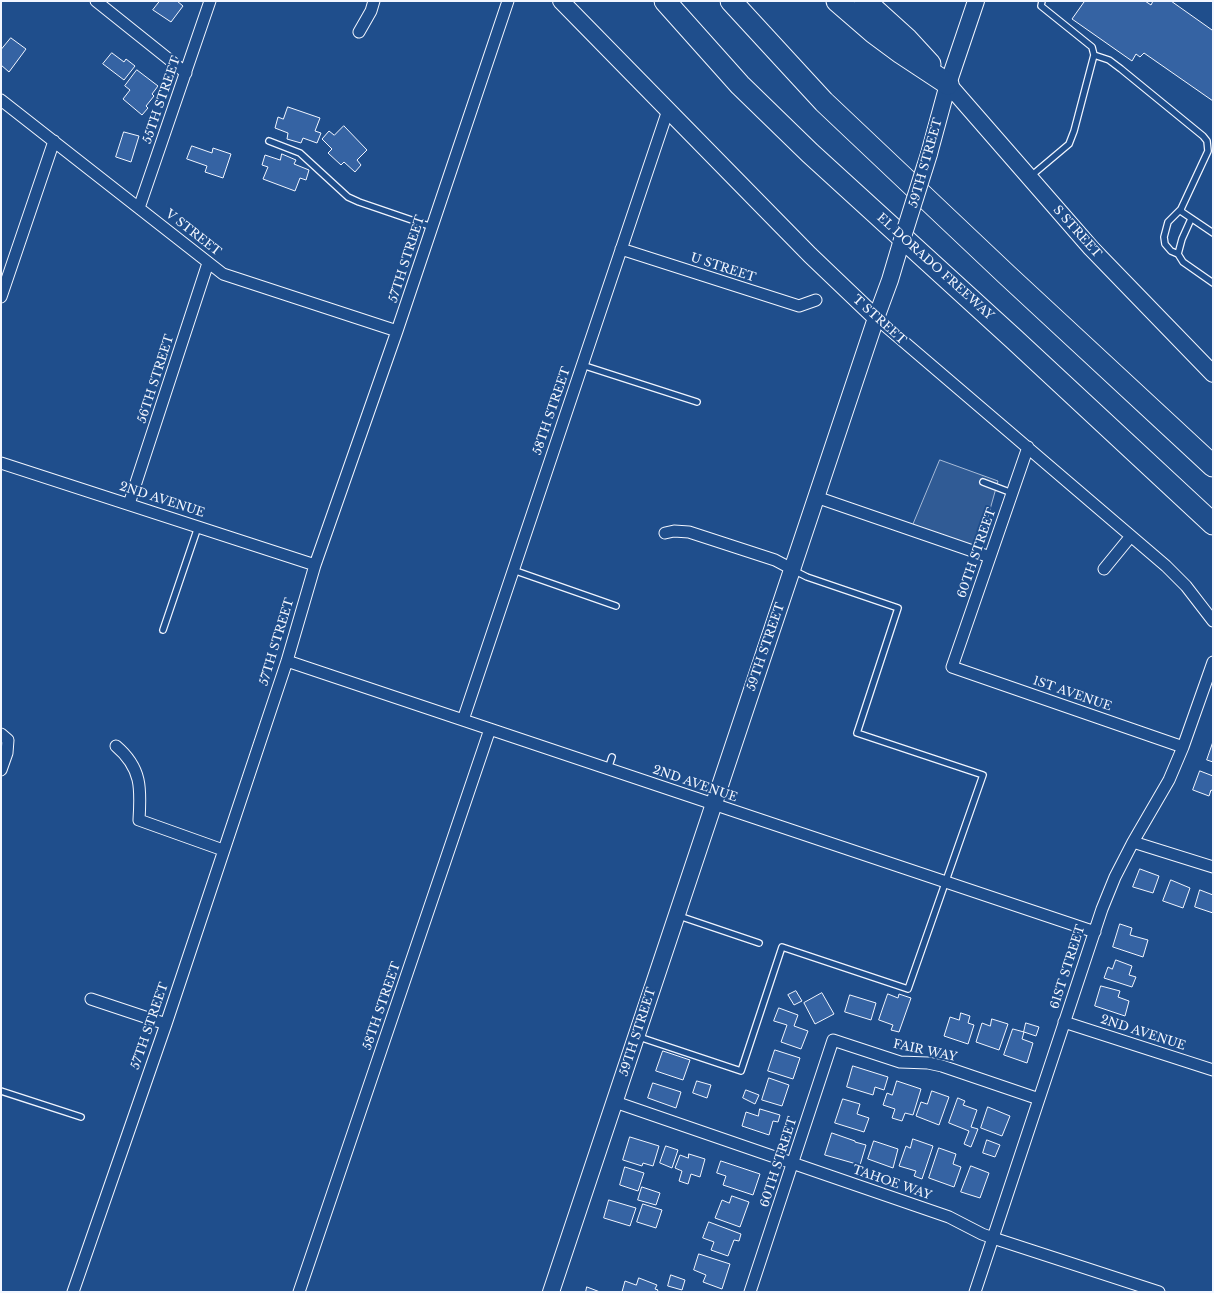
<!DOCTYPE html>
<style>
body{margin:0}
#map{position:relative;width:1214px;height:1293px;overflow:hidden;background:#1f4e8c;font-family:"Libre Baskerville",serif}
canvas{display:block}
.frame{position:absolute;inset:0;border:2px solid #f2f6ff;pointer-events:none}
</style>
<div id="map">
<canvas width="1214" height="1293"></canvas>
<div class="frame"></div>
</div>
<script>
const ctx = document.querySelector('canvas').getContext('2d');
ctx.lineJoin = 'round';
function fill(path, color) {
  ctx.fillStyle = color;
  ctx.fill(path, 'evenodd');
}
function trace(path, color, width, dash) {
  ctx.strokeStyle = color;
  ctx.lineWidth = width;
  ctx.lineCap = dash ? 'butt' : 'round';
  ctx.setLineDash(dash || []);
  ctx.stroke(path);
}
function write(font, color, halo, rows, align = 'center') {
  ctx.font = font + ' "Libre Baskerville",serif';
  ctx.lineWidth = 4;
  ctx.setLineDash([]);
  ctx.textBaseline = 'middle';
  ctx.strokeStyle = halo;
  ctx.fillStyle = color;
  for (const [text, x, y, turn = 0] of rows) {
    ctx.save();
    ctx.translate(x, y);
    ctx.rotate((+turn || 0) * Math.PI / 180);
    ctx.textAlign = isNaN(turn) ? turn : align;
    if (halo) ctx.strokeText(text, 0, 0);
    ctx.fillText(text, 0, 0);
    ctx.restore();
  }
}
const parking = new Path2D(`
 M940 460 998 481 982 538 971 545 913 525Z`);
fill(parking, '#305b95');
trace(parking, '#a8bbd7', 1);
const building = new Path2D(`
 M160 1H177L183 6 171 22 153 10Z
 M1083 1H1145L1151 5 1153 1H1171L1212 30 1213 29V101L1144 53 1140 57 1136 54 1132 61 1072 19 1084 2Z
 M11 38 26 49 9 72 1 65V50Z
 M112 53 124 62 126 59 135 66 124 80 103 64Z
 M137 70 158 86 152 94 154 96 146 106 148 108 142 115 123 99 130 90 125 86Z
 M288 107 320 118 315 131 321 133 317 143 303 138 301 143 287 139 288 133 275 128 278 117 283 119Z
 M344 126 367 150 357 160 361 165 355 172 344 162 341 165 328 153 332 149 322 139 329 131 334 135Z
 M124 132 139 136 131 162 116 157Z
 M192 146 212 153 213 148 231 154 223 178 205 172 207 166 187 159Z
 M282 154 296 160 294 164 309 170 306 180 300 178 295 191 263 179 268 167 262 165 265 155 280 160Z
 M1213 742V762L1207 760Z
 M1200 771 1213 776V791L1211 790 1209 796 1193 790Z
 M1140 869 1159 876 1153 893 1133 887Z
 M1171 880 1190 888 1183 908 1163 901Z
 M1200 890 1213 895V913L1195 907Z
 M1120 924 1132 928 1130 935 1148 940 1143 957 1113 947Z
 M1116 960 1132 966 1129 975 1136 977 1132 987 1104 978 1108 967 1112 969Z
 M1101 986 1120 991 1118 997 1129 1001 1125 1016 1095 1006Z
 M796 991 802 1001 794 1005 788 995Z
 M822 993 834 1014 815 1024 804 1003Z
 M888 994 898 998 899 994 911 998 899 1032 891 1030 893 1025 879 1020Z
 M850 995 876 1003 871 1020 845 1012Z
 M779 1008 798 1015 794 1026 808 1031 801 1049 781 1042 787 1025 774 1021Z
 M961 1013 970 1016 968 1023 974 1025 968 1044 944 1036 950 1017 959 1020Z
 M992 1019 1008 1024 999 1050 976 1042 982 1023 990 1026Z
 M1026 1023 1039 1027 1036 1036 1024 1032Z
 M1013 1029 1024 1032 1022 1039 1033 1043 1027 1063 1004 1055Z
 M775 1050 800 1058 793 1079 768 1071Z
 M663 1051 690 1060 683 1080 656 1071Z
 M853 1066 888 1077 884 1090 875 1087 873 1095 847 1087Z
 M769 1078 789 1085 782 1106 762 1100Z
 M697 1081 711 1085 707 1098 693 1093Z
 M897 1081 921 1089 913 1115 905 1113 902 1121 892 1118 895 1109 883 1105 887 1093 892 1095Z
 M653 1083 681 1092 676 1108 648 1098Z
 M746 1090 759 1095 755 1104 743 1098Z
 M932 1091 949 1097 939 1125 916 1116 921 1102 927 1104Z
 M958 1098 965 1101 963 1105 977 1110 971 1127 978 1129 971 1147 964 1144 969 1131 949 1123Z
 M843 1099 860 1104 857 1114 869 1118 864 1132 835 1123Z
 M988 1107 1010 1116 1002 1136 981 1128Z
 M760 1109 780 1115 778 1122 773 1121 769 1135 742 1126 746 1112 758 1116Z
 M832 1133 855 1141V1142L866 1145 860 1165 825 1155Z
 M630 1137 659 1146 653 1166 643 1163 642 1166 623 1160Z
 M913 1139 933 1146 922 1179 914 1176 916 1171 899 1166 906 1146 910 1148Z
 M987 1140 1000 1145 995 1157 983 1153Z
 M874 1141 898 1149 893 1168 868 1159Z
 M666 1146 678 1150 672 1168 660 1163Z
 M939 1148 956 1154 953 1164 961 1167 954 1187 929 1178Z
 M689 1154 705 1159 700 1177 691 1174 688 1184 679 1181 682 1171 675 1168 680 1155 688 1158Z
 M721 1161 760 1174 753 1195 723 1185 726 1176 717 1173Z
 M971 1166 989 1173 980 1198 961 1192Z
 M625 1167 644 1173 638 1191 620 1185Z
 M642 1187 660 1193 656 1205 638 1200Z
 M732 1196 749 1202 740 1227 715 1218 722 1200 729 1203Z
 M609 1200 636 1208 630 1226 604 1218Z
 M643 1204 662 1210 656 1228 637 1222Z
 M709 1222 741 1234 739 1241 734 1240 728 1256 711 1250 714 1242 703 1238Z
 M699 1254 730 1264 722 1289 703 1282 706 1275 694 1270Z
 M671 1275 685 1280 682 1290 668 1286Z
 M639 1278 657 1285 655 1289 658 1290 657 1292H622L625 1281 636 1285Z
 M587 1287 600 1292H586Z`);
fill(building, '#3563a3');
trace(building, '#f2f6ff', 1);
const lane = new Path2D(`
 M1094 55 1109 60 1121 69 1203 136 1207 141 1208 151 1181 209 1168 222 1164 237 1165 244 1171 251 1178 254
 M269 141 300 153 348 197 359 202 432 227
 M1031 176 1069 144 1074 131 1094 55 1092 47 1041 6 1042 1
 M1181 209 1182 212 1213 233
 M1191 219 1182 239 1178 254 1183 262 1213 283
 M582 365 697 402
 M983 482 1012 493
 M513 570 616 606
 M163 630 198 527
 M608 769 612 757
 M679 916 759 943
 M639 1037 741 1071 782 947 908 989 983 775 857 733 898 608 807 577 793 570
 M1 1091 81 1117`);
const street = new Path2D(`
 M96 1 186 73
 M359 32 371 11 374 1
 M1 100 223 274 397 331
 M139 208 210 1
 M621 249 799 306 816 300
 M1 297 54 141
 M876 318 1166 566 1186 586 1213 621
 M1028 447 952 667 1183 747
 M1 463 315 565
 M816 497 990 557
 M129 504 208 263
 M665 533 674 531 689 532 775 560 792 569
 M1104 569 1131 536
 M287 661 1095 932
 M463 720 668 110
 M1 734 8 740 7 753 1 770
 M116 746C142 768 141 789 139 820L223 850
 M1133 842 1213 867
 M91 999 166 1024
 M1064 1022 1213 1070
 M615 1102 949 1217 982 1234 993 1238 1159 1292
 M73 1292 166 1024 287 661 315 565 397 331 508 1
 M299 1292 490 729
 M750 1292 833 1040 900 1062 928 1063 942 1066 1039 1099
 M975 1292 1102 909 1115 877 1133 842 1169 780 1183 747 1213 662`);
const secondary = new Path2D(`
 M561 1 810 255 876 318
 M948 84 1091 248 1213 374
 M929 154 948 84 976 1
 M551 1292 876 318 890 280 901 243`);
const highway = new Path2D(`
 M665 1 740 85 810 153 1015 340 1213 524
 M731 1 824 102 1007 275 1213 466
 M837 1 874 33 901 53 948 84
 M865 1 907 39 930 64`);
trace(lane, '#f2f6ff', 8);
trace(street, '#f2f6ff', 13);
trace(secondary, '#f2f6ff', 18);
trace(highway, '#f2f6ff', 23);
trace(lane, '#1f4e8c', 5.5);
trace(street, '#1f4e8c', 11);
trace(secondary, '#1f4e8c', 16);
trace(highway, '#1f4e8c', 21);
const secondaryBridge = new Path2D(`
 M901 243 929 154`);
trace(secondaryBridge, '#f2f6ff', 18, []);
trace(secondaryBridge, '#1f4e8c', 16);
write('12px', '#f2f6ff', '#1f4e8c', [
 ["55TH STREET",162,100,-71],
 ["59TH STREET",926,163,-74],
 ["S STREET",1077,232,48],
 ["V STREET",193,233,38],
 ["57TH STREET",407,259,-72],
 ["EL DORADO FREEWAY",935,267,42],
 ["U STREET",723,268,18],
 ["T STREET",879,320,42],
 ["56TH STREET",156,379,-72],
 ["58TH STREET",552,411,-71],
 ["2ND AVENUE",162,500,18],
 ["60TH STREET",977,553,-71],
 ["57TH STREET",277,642,-73],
 ["59TH STREET",766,647,-71],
 ["1ST AVENUE",1072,694,19],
 ["2ND AVENUE",695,784,19],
 ["61ST STREET",1068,967,-72],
 ["58TH STREET",382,1006,-71],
 ["57TH STREET",150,1026,-71],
 ["59TH STREET",638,1032,-72],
 ["2ND AVENUE",1143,1033,18],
 ["FAIR WAY",925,1051,12],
 ["60TH STREET",779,1162,-72],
 ["TAHOE WAY",892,1183,19]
]);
</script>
